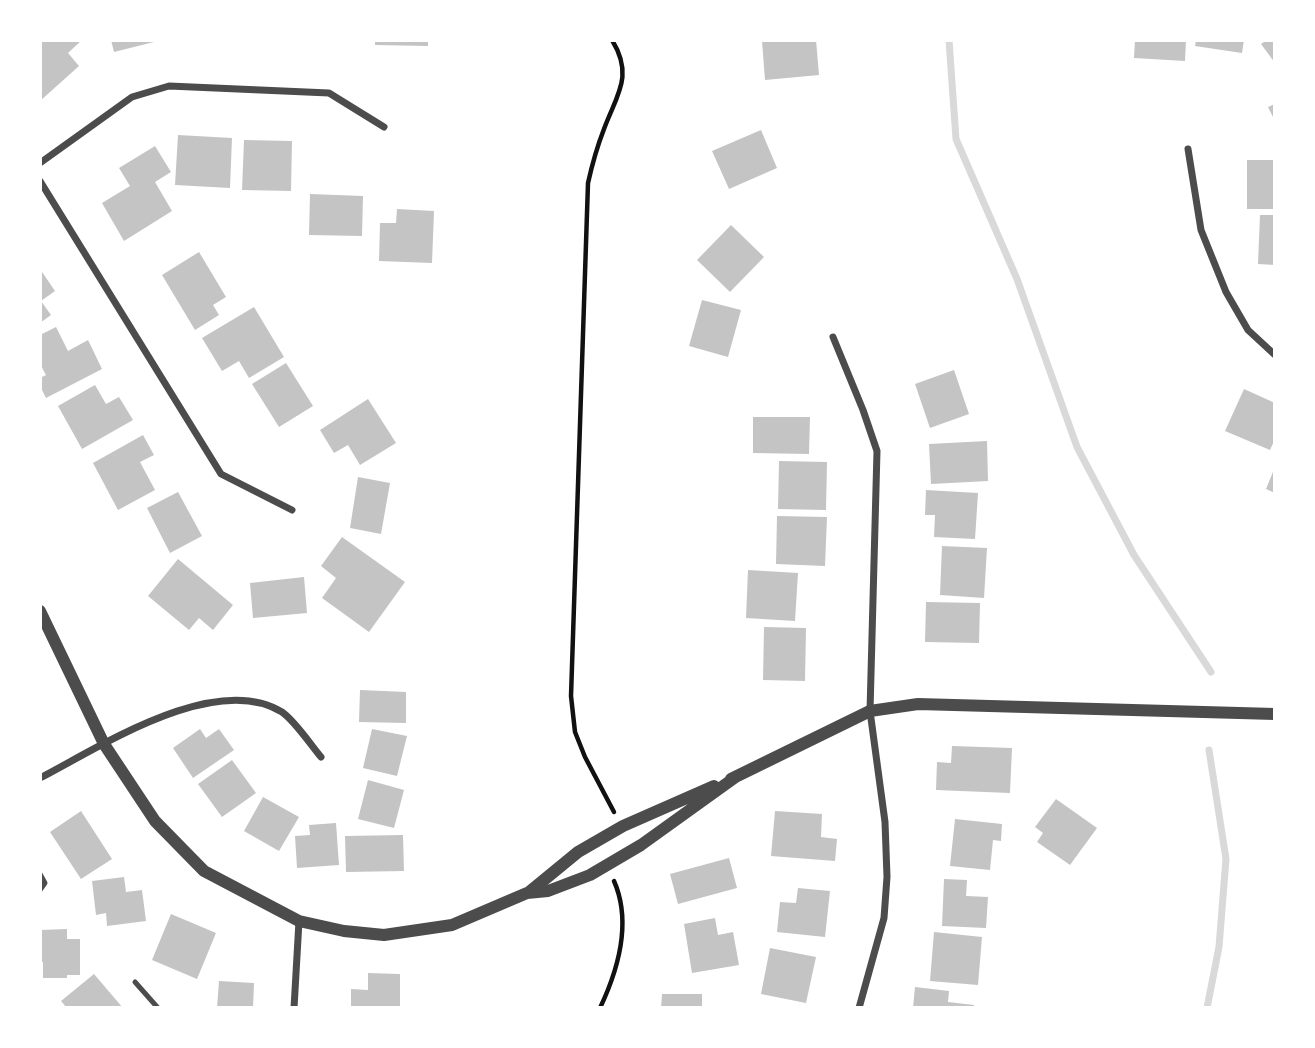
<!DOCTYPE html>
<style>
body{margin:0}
#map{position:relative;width:1315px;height:1048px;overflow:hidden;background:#fff;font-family:"Exo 2",sans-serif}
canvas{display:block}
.frame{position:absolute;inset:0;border:42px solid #fff;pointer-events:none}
</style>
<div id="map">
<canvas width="1315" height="1048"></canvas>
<div class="frame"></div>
</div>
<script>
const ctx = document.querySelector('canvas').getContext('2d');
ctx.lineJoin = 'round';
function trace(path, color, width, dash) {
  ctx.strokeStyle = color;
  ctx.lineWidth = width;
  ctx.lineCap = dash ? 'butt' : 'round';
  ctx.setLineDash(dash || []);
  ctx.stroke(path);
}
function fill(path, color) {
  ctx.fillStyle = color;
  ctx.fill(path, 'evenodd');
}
trace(new Path2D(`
 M949 40 956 139 1017 279 1077 447 1134 555 1211 672
 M1207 1008 1219 947 1226 859 1209 750`), '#d9d9d9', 7);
fill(new Path2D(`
 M40 40H82L68 53 79 66 40 101Z
 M111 40H157L158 41 114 52Z
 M375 40H428V46L375 45Z
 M764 40H816L819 75 765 80 762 41Z
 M1135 40H1186L1185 61 1134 58Z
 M1196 40H1244L1242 53 1195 46Z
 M1267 40H1275V63L1261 44Z
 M1275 104V121L1268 107Z
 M761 130 777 168 729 189 712 151Z
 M178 135 232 138 230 188 175 185Z
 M244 140 292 141 291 191 242 190Z
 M155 146 171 172 155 182 172 211 124 241 102 203 130 186 119 168Z
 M1247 160H1275V209H1247Z
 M310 194 363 196 362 236 309 235Z
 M397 209 434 211 432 263 379 261 380 223H396Z
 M1260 215H1275V265L1258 264Z
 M731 225 764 257 730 292 697 260Z
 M199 252 226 297 213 305 219 315 195 330 162 275Z
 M40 269 55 291 41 301 51 315 40 323Z
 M702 300 741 310 728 357 689 346Z
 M254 307 284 357 249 378 239 361 222 371 202 338Z
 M56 327 68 351 88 340 102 369 46 398 40 386V378L46 375 40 364V335Z
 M286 363 313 406 279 427 252 384Z
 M954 370 969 414 930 428 915 384Z
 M95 385 106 404 119 397 133 420 82 449 58 406Z
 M1244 389 1275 403V439L1270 450 1225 431Z
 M368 399 396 443 360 465 348 445 334 453 320 430Z
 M753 417H810L809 454 753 453Z
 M143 435 154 455 140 462 155 490 118 510 93 463Z
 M987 441 988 481 931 484 929 444Z
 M779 461 827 462 826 510 778 509Z
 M1275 467V493L1266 489Z
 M358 477 390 483 381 534 350 528Z
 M926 490 978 493 975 539 934 537 935 515H925Z
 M178 492 202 536 170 553 147 508Z
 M777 516 827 517 825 566 776 564Z
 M342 537 405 582 369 632 322 598 336 578 321 566Z
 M942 546 987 548 984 598 940 595Z
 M178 559 233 605 213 630 199 618 189 630 148 596Z
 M748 570 798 573 795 621 746 618Z
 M304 577 307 613 253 618 250 583Z
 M926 602 980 603 979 643 925 642Z
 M764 627 806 628 805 681 763 680Z
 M360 690 406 692V723L359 722Z
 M200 729 206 738 219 729 234 750 193 778 173 748Z
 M372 729 407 736 397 776 363 768Z
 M952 746 1012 748 1010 793 936 790 937 762 951 763Z
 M232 760 256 793 222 817 198 784Z
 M368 780 404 790 394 828 358 819Z
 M263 797 299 817 279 851 244 831Z
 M1056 799 1097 828 1070 865 1037 842 1043 833 1035 827Z
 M81 811 112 859 81 879 50 832Z
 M775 811 822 814 821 837 837 839 835 861 771 856Z
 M955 819 1002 824 1001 841 993 840 990 870 950 866Z
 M336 823 339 865 297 868 295 836 310 835 309 825Z
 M403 835 404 871 346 872 345 836Z
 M729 858 737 888 678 904 670 874Z
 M124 877 126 892 142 890 146 921 107 926 106 913 96 915 92 881Z
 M944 879 967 880 966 896 988 897 986 928 942 926Z
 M798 888 830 891 825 937 777 932 780 902 796 903Z
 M171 914 216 933 197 979 152 960Z
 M715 918 718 935 733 932 739 965 692 973 684 924Z
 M67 929V939H80V975H67V978H43V962H40V930Z
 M934 932 982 937 978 985 930 981Z
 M770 948 816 957 806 1003 761 994Z
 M368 973 400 974V1006L351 1008V989L368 990Z
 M94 974 123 1008H67L61 1001Z
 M219 981 254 983 253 1008H217Z
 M915 987 949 991 948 1002 974 1005V1008H913Z
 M662 994H702V1008H661Z`), '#c4c4c4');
trace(new Path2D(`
 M612 40C634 76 617 94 604 129 597 147 592 165 588 183L571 696 575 732 585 757 614 812
 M600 1008C618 970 632 922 614 881`), '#111', 4.5);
trace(new Path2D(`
 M40 874 45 883 40 890
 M135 982 158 1008`), '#4c4c4c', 5);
trace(new Path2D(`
 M1188 149 1201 230 1226 292 1248 330 1275 355
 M40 163 132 97 169 86 329 93 384 127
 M40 181 221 474 292 510
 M833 337 863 410 877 451 870 711 885 822 887 877 884 918 859 1008
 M40 778C100 747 215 671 282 712 294 720 311 745 321 757
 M294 1008 299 921`), '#4c4c4c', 7);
trace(new Path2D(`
 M40 611 104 744 155 821 204 871 299 921 344 931 384 935 452 925 527 893 548 891 590 875 641 845 737 776
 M731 779 870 711 918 704 1275 714
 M528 893 578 852 623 826 714 786`), '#4c4c4c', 12);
</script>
